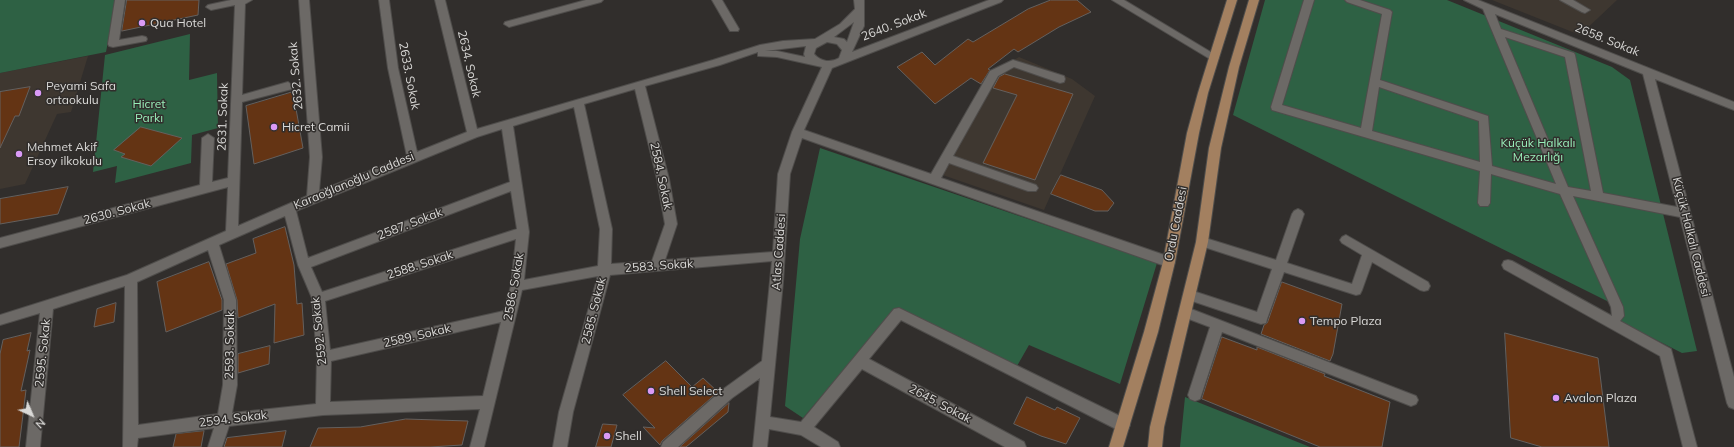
<!DOCTYPE html>
<meta charset="utf-8">
<style>
body{margin:0}
#map{position:relative;width:1734px;height:447px;overflow:hidden;background:#312e2c;font-family:Mulish,sans-serif}
canvas{display:block}
.north{position:absolute;left:12px;top:395px;width:40px;height:40px;-webkit-text-stroke:3px #312e2c;paint-order:stroke;rotate:136deg;font-size:11px;font-weight:700;line-height:16px;text-align:center;color:#dad9d7}
.north::after{content:'';display:block;margin:auto;width:14px;height:18px;background:#dad9d7;clip-path:polygon(50% 0,100% 100%,50% 72%,0 100%)}
</style>
<div id="map">
<canvas width="1734" height="447"></canvas>
<div class="north">N</div>
</div>
<script>
const ctx = document.querySelector('canvas').getContext('2d');
ctx.lineJoin = 'round';
function fill(path, color) {
  ctx.fillStyle = color;
  ctx.fill(path, 'evenodd');
}
function trace(path, color, width, dash) {
  ctx.strokeStyle = color;
  ctx.lineWidth = width;
  ctx.lineCap = dash ? 'butt' : 'round';
  ctx.setLineDash(dash || []);
  ctx.stroke(path);
}
function write(font, color, halo, rows, align = 'center') {
  ctx.font = font + ' Mulish,sans-serif';
  ctx.lineWidth = 3;
  ctx.setLineDash([]);
  ctx.textBaseline = 'middle';
  ctx.strokeStyle = halo;
  ctx.fillStyle = color;
  for (const [text, x, y, turn = 0] of rows) {
    ctx.save();
    ctx.translate(x, y);
    ctx.rotate((+turn || 0) * Math.PI / 180);
    ctx.textAlign = isNaN(turn) ? turn : align;
    if (halo) ctx.strokeText(text, 0, 0);
    ctx.fillText(text, 0, 0);
    ctx.restore();
  }
}
fill(new Path2D(`
 M1492 0H1617L1580 35Z
 M88 56 71 112 57 114 25 184 0 189V73Z
 M1019 57 1072 79 1095 96 1044 210 934 172 992 73Z`), '#3e3730');
fill(new Path2D(`
 M0 0H116L106 52 0 73Z
 M1265 0H1447L1612 67 1630 80 1697 351 1682 353 1611 317 1613 304 1233 115Z
 M190 34 189 80 217 73 218 128 192 135 191 163 115 183 117 166 93 172 105 55Z
 M820 148 1157 263 1120 384 1029 345 1017 366 896 308 803 418 785 406 800 239Z
 M1185 397 1310 447H1180Z`), '#2e6144');
const building = new Path2D(`
 M127 0H199L198 15 122 31Z
 M1051 0H1077L1091 12 1059 27 1018 52 1014 49 988 69 990 70 981 84 971 78 935 104 897 67 922 52 935 65 968 39 973 42 1028 9Z
 M1005 74 1073 94 1035 180 983 163 1017 95 993 88 999 77Z
 M30 87 19 116H15L0 148V92Z
 M293 92 303 148 254 164 246 106Z
 M141 127 182 138 151 166 121 157 125 154 114 150Z
 M1061 175 1102 190 1114 203 1108 211H1095L1051 194Z
 M68 187 58 214 0 224V199Z
 M285 227 294 265 297 304 302 303 304 335 274 343 275 304 238 318 237 300 226 264 256 253 253 239Z
 M209 262 222 300V310L166 332 157 282Z
 M1282 282 1342 304 1333 354 1330 361 1261 334 1264 325 1267 323Z
 M116 303 114 322 94 327 97 309Z
 M31 333 27 351 30 350 21 391 26 390 19 447H0V354L3 340Z
 M1505 333 1598 358 1609 447H1542L1511 438Z
 M1222 337 1257 350V347L1325 374 1324 376 1390 402 1382 447H1320L1202 399Z
 M270 346 269 364 238 373V354Z
 M666 361 692 387 703 378 718 392 662 441 660 445 643 427 655 428 623 395Z
 M1027 397 1055 410 1057 407 1080 418 1066 444 1041 436 1014 424Z
 M729 403 728 412 686 447H680Z
 M406 419 468 421 462 445 430 447H310L318 428 360 427Z
 M603 424 617 425 611 447H596Z
 M204 431 201 447H173L176 434Z
 M286 431 282 447H224L227 438Z`);
fill(building, '#643414');
trace(building, '#64605e', 1);
const minor = new Path2D(`
 M115 0H125L119 40 142 36 146 37 147 39 146 41 113 47 109 46 108 44Z
 M231 0H252L245 4 242 95 288 82 293 86 292 89 242 102 238 226 307 196 310 157 299 0H309L322 157 319 191 407 156 388 68 379 0H389L398 68 417 152 467 132 435 0H445L477 129 713 60 760 45 783 41 815 39 840 24 855 9 854 0H864V26L852 52 989 0H1003L1001 2 832 68 804 130 931 174 990 71 1013 60 1064 76 1065 79 1064 82 1060 83 1014 67 998 76 953 156 1036 185 1038 188 1036 191H1028L949 163 941 178 1173 258 1175 262 1173 266 1169 267 1165 266 802 138 790 174 783 282 770 417 801 422 894 309 899 308 1128 420 1130 425 1128 430 1123 431 1118 430 901 320 869 359 1024 442 1026 447H1005L862 369 814 427 838 442 840 447H821L801 435 769 429 767 447H753L760 378 732 398 678 447H661L663 442 722 390 762 361 772 261 610 275 573 412 567 447H553L559 412 598 276 522 290 484 447H470L480 409 323 415 229 426 222 447H208L214 428 138 438 137 447H123L125 286 53 309 40 447H26L40 313 0 325V315L127 275 226 231 228 187 0 248V238L200 185 202 138 208 134 214 138 212 182 228 178 235 5 211 10 206 7 208 5ZM854 22 847 42 844 39 834 37ZM827 42 837 44 842 50 839 58C831 63 821 62 814 54L816 48ZM806 46 804 54 805 57 777 51H765ZM758 52V56L777 57 822 67 792 132 778 174 773 252 665 260 677 224 669 179 645 86 720 65ZM635 89 657 179 665 224 652 261 611 264 612 229 584 104ZM574 107 600 229 598 266 524 280 529 232 513 126ZM502 129 510 182 308 258 296 211 477 137ZM511 191 517 229 322 292 311 267ZM285 216 298 265 312 298 317 357 316 404 232 413 237 385 236 300 219 245ZM516 239 511 286 504 311 330 350 325 301ZM208 250 224 300 223 385 218 414 138 425 137 282ZM501 322 483 396 330 402 331 361Z
 M586 0H603L601 2 509 27 504 24 505 22Z
 M712 0H722L739 29 738 31H730Z
 M1112 0H1124L1219 57 1218 59H1210Z
 M1304 0H1314L1282 105 1361 128 1382 14 1347 2 1345 0H1360L1390 10 1392 12 1380 80 1488 116 1492 166 1556 184 1483 9 1464 0H1478L1734 102V110L1655 79 1734 377V409L1729 407 1727 403 1680 217 1573 196 1623 307 1624 316 1620 321 1671 349 1697 447H1683L1660 356 1504 269 1502 265 1504 261 1508 260 1512 261 1612 316 1611 307 1560 194 1491 174 1490 203 1488 206H1480L1478 203 1480 171 1272 110 1271 107ZM1495 14 1643 74 1677 207 1603 193 1575 55 1574 53 1501 29ZM1505 37 1565 57 1591 191 1568 187ZM1379 87 1479 121 1480 162 1372 131Z
 M1560 0H1573L1590 10 1585 13 1582 12Z
 M1298 209 1302 211 1304 214 1287 263 1352 284 1362 255 1342 243 1340 240 1342 237 1346 235 1428 282 1430 286 1428 290 1424 291 1420 290 1372 262 1362 290 1360 294 1356 295 1284 272 1267 319 1266 323 1261 324 1186 299 1184 295 1186 291 1190 290 1257 312 1272 269 1198 245 1196 242 1198 239 1202 237 1276 260 1292 214 1294 211Z
 M1186 307 1416 396 1418 400 1416 404 1411 406 1222 332 1200 399 1195 401 1190 399 1188 395 1210 327 1181 316 1180 312 1181 308Z`);
const major = new Path2D(`
 M1227 0H1237L1208 93 1199 133 1175 262 1158 332 1123 447H1109L1144 332 1163 262 1187 133 1198 93Z
 M1249 0H1259L1239 67 1221 148 1208 242 1164 427 1162 447H1148L1150 427 1196 242 1209 148 1229 67Z`);
trace(minor, '#4f4d4b', 2);
trace(major, '#4f4d4b', 2);
fill(minor, '#6c6966');
fill(major, '#a38060');
for (const [x, y, r, color] of [
 [142,23,4,"#da9af6"],
 [38,93,4,"#da9af6"],
 [274,127,4,"#da9af6"],
 [19,154,4,"#da9af6"],
 [1302,321,4,"#da9af6"],
 [651,391,4,"#da9af6"],
 [1556,398,4,"#da9af6"],
 [607,436,4,"#da9af6"]
]) {
  const dot = new Path2D();
  dot.arc(x, y, r, 0, 2 * Math.PI);
  ctx.fillStyle = color;
  ctx.fill(dot);
  trace(dot, '#312e2c', 1.5);
}
write('12px', '#dad9d7', '#312e2c', [
 ["Qua Hotel",150,23],
 ["Peyami Safa",46,86],
 ["ortaokulu",46,100],
 ["Hicret Camii",282,127],
 ["Mehmet Akif",27,147],
 ["Ersoy ilkokulu",27,161],
 ["Tempo Plaza",1310,321],
 ["Shell Select",659,391],
 ["Avalon Plaza",1564,398],
 ["Shell",615,436]
], 'left');
write('12px', '#dad9d7', '#312e2c', [
 ["2640. Sokak",894,25,-21],
 ["2658. Sokak",1607,40,22],
 ["2634. Sokak",469,64,77],
 ["2632. Sokak",296,76,-95],
 ["2633. Sokak",409,76,79],
 ["2631. Sokak",223,117,-88],
 ["2584. Sokak",661,176,78],
 ["Karaoğlanoğlu Caddesi",354,181,-23],
 ["2630. Sokak",117,212,-15],
 ["2587. Sokak",410,224,-21],
 ["Ordu Caddesi",1176,224,-79],
 ["Küçük Halkalı Caddesi",1691,237,76],
 ["Atlas Caddesi",779,252,-86],
 ["2588. Sokak",420,265,-18],
 ["2583. Sokak",659,266,-4],
 ["2586. Sokak",514,287,-80],
 ["2585. Sokak",594,311,-76],
 ["2592. Sokak",319,331,-96],
 ["2589. Sokak",417,336,-13],
 ["2593. Sokak",230,345,-89],
 ["2595. Sokak",43,353,-84],
 ["2645. Sokak",940,404,28],
 ["2594. Sokak",233,419,-7]
]);
write('12px', '#98eeb9', '#312e2c', [
 ["Hicret",149,104],
 ["Parkı",149,118],
 ["Küçük Halkalı",1538,143],
 ["Mezarlığı",1538,157]
]);
</script>
